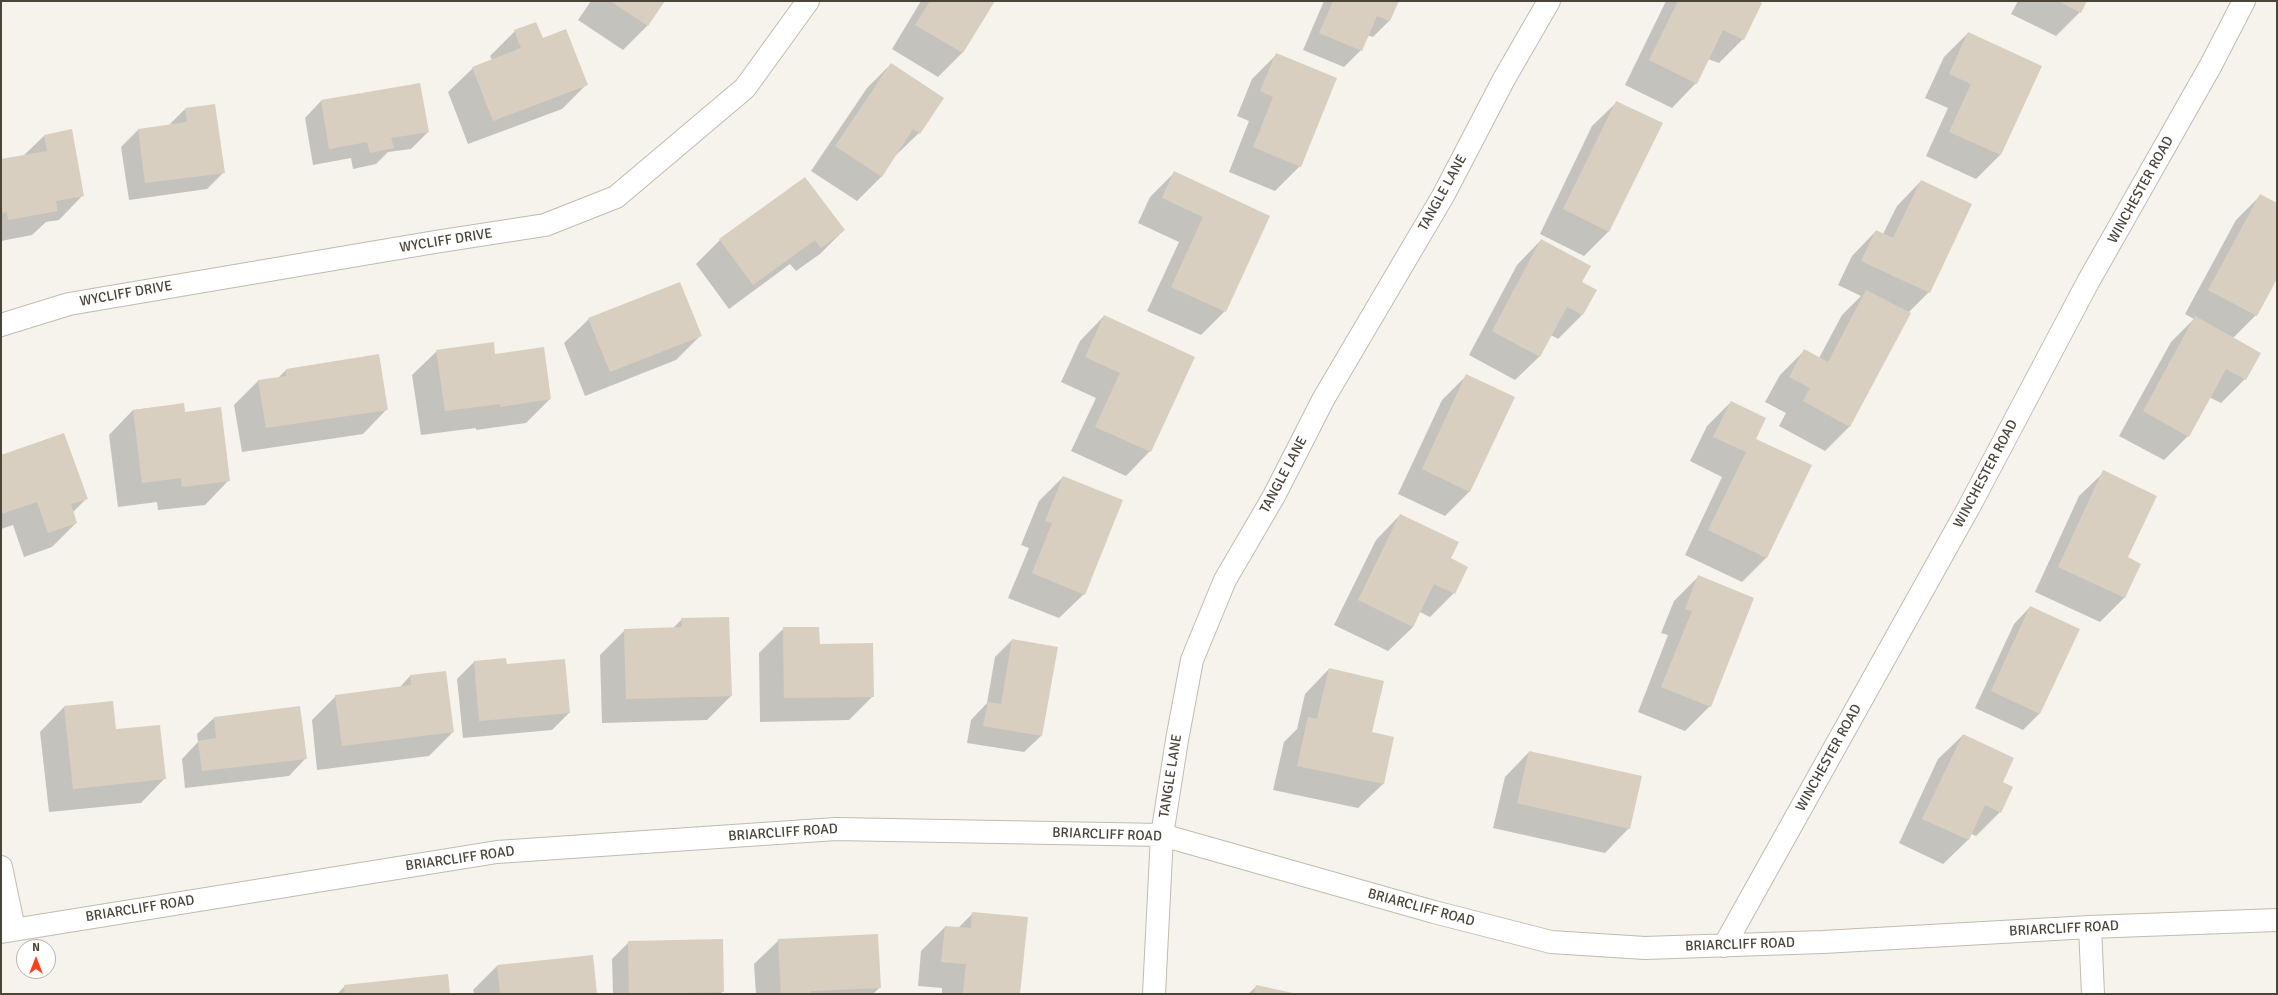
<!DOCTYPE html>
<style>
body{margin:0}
#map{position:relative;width:2278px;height:995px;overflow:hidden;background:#f6f3ec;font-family:Signika,sans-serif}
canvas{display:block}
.frame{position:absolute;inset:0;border:2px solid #4b4439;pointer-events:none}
.north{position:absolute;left:16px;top:939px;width:40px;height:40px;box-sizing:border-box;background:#fff;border:1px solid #b7b4b0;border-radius:50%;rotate:0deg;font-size:11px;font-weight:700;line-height:16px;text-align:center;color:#4b4439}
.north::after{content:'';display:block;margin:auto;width:14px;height:18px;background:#fc3f1d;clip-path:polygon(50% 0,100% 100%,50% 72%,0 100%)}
</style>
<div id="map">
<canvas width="2278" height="995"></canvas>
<div class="frame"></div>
<div class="north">N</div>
</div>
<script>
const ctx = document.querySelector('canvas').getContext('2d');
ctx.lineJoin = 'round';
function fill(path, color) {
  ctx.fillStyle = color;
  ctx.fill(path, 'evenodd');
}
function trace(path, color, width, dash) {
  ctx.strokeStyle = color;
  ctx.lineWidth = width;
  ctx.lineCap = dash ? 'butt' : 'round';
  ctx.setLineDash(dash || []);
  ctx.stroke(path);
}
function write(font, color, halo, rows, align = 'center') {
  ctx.font = font + ' Signika,sans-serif';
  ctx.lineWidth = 3.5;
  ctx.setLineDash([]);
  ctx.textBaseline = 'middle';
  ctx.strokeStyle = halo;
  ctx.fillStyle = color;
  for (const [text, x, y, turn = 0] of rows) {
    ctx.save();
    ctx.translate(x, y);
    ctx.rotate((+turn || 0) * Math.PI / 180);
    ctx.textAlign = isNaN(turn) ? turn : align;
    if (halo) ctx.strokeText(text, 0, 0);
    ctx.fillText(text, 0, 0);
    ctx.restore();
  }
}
fill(new Path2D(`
 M591 1H664L647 26 623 50 578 20Z
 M921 1H994L962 53 938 77 892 49Z
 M1324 1H1398L1389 21 1373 37 1367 35 1361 50 1344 67 1303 50Z
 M1666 1H1755L1743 39 1719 63 1708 59 1696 83 1672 108 1625 85Z
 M2018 1H2086L2080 12 2056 36 2011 14Z
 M515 31 542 39 587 84 562 109 468 144 448 92 473 68 492 60 490 56Z
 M1968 33 2000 155 1976 179 1926 156 1948 108 1925 98 1944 57Z
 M1276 55 1300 166 1275 191 1229 172 1249 121 1237 116 1252 79Z
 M891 64 919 133 894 157 881 177 857 201 811 171 867 88Z
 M321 101 428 132 411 149 388 152 376 164 353 169 351 158 313 165 305 118Z
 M1617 102 1609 231 1584 256 1540 234 1592 126Z
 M185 109 224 172 207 189 129 200 121 147 138 130 168 126Z
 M44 136 83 195 59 220 46 222 32 235 1 241V160L23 156Z
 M1174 173 1269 216 1225 311 1201 335 1147 311 1179 242 1138 223 1150 197Z
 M1921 181 1929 292 1908 313 1849 427 1825 451 1779 426 1786 413 1765 402 1780 375 1805 350 1819 358 1842 315 1861 296 1838 285 1852 256 1876 231 1883 234 1897 206Z
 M2260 196 2277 205V277L2256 315 2233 338 2245 379 2221 403 2209 397 2188 436 2164 460 2119 436 2171 342 2194 319 2185 314 2236 220Z
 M844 230 820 254 796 271 790 264 729 309 696 264 720 240Z
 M1541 240 1582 315 1558 339 1551 335 1540 356 1515 380 1469 355 1517 265Z
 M1104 316 1150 451 1126 476 1071 451 1096 398 1061 382 1080 341Z
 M589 319 700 336 676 360 585 396 564 343Z
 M437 351 495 355 550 399 526 423 476 430V428L421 435 412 375Z
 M286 370 387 409 363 434 242 452 234 405 258 381 278 378Z
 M1466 376 1470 491 1445 516 1398 494 1442 400Z
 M1731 402 1755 439 1811 466 1766 558 1742 582 1685 555 1722 477 1690 461 1707 426Z
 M183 404 184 413 229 480 205 505 158 510 157 502 118 507 109 435 133 410Z
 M1 456 87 498 73 512 76 523 52 547 24 557 13 525 1 529Z
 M2104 472 2126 558 2140 564 2124 598 2100 622 2035 592 2079 496Z
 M1063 477 1084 594 1059 618 1008 598 1029 548 1021 545 1039 501Z
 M1400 515 1449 559 1454 593 1430 617 1420 612 1413 627 1388 651 1334 625 1376 540Z
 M1699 576 1710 706 1685 731 1638 712 1668 635 1661 633 1674 601Z
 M2030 607 2040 713 2023 730 1975 708 2014 624Z
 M682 619 731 696 707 720 602 723 600 655 625 630 672 629Z
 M784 628 873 696 849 720 760 722 759 653Z
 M1012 640 1041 736 1024 752 967 743 971 720 987 703 995 657Z
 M505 659 506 665 569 713 552 730 463 738 457 679 474 662Z
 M1329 669 1371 733 1393 738 1383 784 1358 808 1273 790 1284 742 1297 729 1305 694Z
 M445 672 453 732 429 756 317 770 312 720 336 696 399 688 410 676Z
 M64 707 115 730 165 778 141 803 49 812 40 732Z
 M214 718 305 759 289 776 185 788 182 759 198 742 197 734Z
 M1963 735 2001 783 2000 812 1976 836 1971 834 1968 840 1943 864 1899 843 1938 759Z
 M1529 752 1629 828 1605 853 1493 828 1505 777Z
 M973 913 1019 994H942V988L918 986 921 951 945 927 958 928Z
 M779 940 880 987 873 994H756L754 964Z
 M629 942 723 991 720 994H613L612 959Z
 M498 965 596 994H474L473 990Z
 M345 986 449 994H337Z
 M1257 986 1291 994H1248Z`), '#0003');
fill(new Path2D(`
 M610 1H665L648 26Z
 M930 1H995L963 53 915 25Z
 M1333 1H1399L1390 21 1377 16 1362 51 1319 33Z
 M1678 1H1757L1762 3 1744 40 1723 30 1697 84 1649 60Z
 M2058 1H2087L2081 13Z
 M536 22 543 38 566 29 588 85 493 121 472 67 521 48 514 30Z
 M1968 32 2042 66 2001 155 1949 132 1971 84 1949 74Z
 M1276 53 1337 78 1301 167 1253 147 1273 97 1260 91Z
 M891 63 944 98 920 134 913 129 882 177 835 146Z
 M420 83 429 132 391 138 394 148 370 153 367 142 329 149 321 100Z
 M1616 101 1663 123 1609 232 1563 209Z
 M215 104 225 173 145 183 138 129 187 122 185 108Z
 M72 129 84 196 56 201 58 211 8 220 7 212 1 213V159L47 151 44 135Z
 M1174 171 1270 216 1226 312 1171 287 1203 217 1162 198Z
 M805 177 845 230 821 248 815 240 753 285 719 239Z
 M1921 180 1972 204 1930 293 1861 261 1876 230 1893 238Z
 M2260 194 2277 203V279L2257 316 2208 290Z
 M1541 239 1591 266 1582 282 1597 290 1583 315 1567 307 1540 357 1492 331Z
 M680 282 702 336 610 372 588 318Z
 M1866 290 1911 313 1850 427 1803 401 1810 388 1789 377 1804 349 1828 362Z
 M1104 315 1195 357 1151 452 1095 427 1120 373 1085 357Z
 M2195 316 2261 353 2246 380 2226 369 2189 437 2143 411Z
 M494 342 495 354 544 347 551 399 500 407V404L445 411 436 350Z
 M379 354 388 410 266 428 258 380 286 376V369Z
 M1466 374 1515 397 1470 492 1422 469Z
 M1731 401 1766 418 1756 439 1812 465 1767 558 1708 530 1746 452 1713 437Z
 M184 403 185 412 221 407 230 481 182 487 181 478 142 483 133 410Z
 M64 433 88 499 71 504 77 523 48 533 37 502 1 514V455Z
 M2103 470 2157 496 2128 557 2141 564 2125 598 2058 567Z
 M1063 476 1123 500 1085 595 1032 573 1052 523 1045 521Z
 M1400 514 1459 542 1451 558 1468 567 1455 594 1434 584 1413 627 1358 600Z
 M1698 575 1754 598 1711 707 1661 687 1692 611 1685 609Z
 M2030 606 2080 629 2040 714 1991 691Z
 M729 617 732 696 626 699 624 629 682 627 681 618Z
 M783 627H819L820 644 873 643 874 697 784 698Z
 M1012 639 1058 647 1042 736 983 726 988 702 1001 704Z
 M506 658 507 664 565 659 570 713 479 721 474 661Z
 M1329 668 1384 681 1372 732 1394 737 1384 784 1297 766 1308 717 1317 719Z
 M446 671 454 732 342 746 335 695 411 685 410 675Z
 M113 701 116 729 160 725 166 779 73 789 64 706Z
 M300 706 307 759 202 771 198 741 216 738 214 717Z
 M1963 734 2014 758 2003 782 2013 787 2001 813 1985 805 1969 840 1922 819Z
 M1529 751 1642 776 1630 829 1517 803Z
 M972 912 1028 917 1020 994H963L966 964 941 962 945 926 971 928Z
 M878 934 881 988 811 991V994H781L778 939Z
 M723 939 724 992 629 994 628 941Z
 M593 955 597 994H500L497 965Z
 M448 974 450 994H345L344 985Z
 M1256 985 1293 993V994H1254Z`), '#d8cfc1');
const street = new Path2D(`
 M1 325 69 304 435 242 545 225 616 197 745 88 808 1
 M1 867 14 929
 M2090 927 2093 994
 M1 932 497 852 836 829 1162 835 1434 912 1551 942 1645 948 1823 942 2090 927 2277 920
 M1724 946 1969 507 2088 282 2211 65 2244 1
 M1154 994 1162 835 1177 740 1192 660 1225 580 1274 496 1324 398 1443 196 1504 79 1549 1`);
trace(street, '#c2bbae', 24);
trace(street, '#fff', 22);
write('14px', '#4b4439', '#fff', [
 ["WINCHESTER ROAD",2141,190,-61],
 ["TANGLE LANE",1443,193,-61],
 ["WYCLIFF DRIVE",446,241,-9],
 ["WYCLIFF DRIVE",126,294,-10],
 ["WINCHESTER ROAD",1986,474,-62],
 ["TANGLE LANE",1284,475,-62],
 ["WINCHESTER ROAD",1829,758,-61],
 ["TANGLE LANE",1171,776,-81],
 ["BRIARCLIFF ROAD",783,833,-4],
 ["BRIARCLIFF ROAD",1107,835,2],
 ["BRIARCLIFF ROAD",460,859,-8],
 ["BRIARCLIFF ROAD",1421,908,15],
 ["BRIARCLIFF ROAD",140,909,-9],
 ["BRIARCLIFF ROAD",2064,929,-3],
 ["BRIARCLIFF ROAD",1740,945,-2]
]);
</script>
